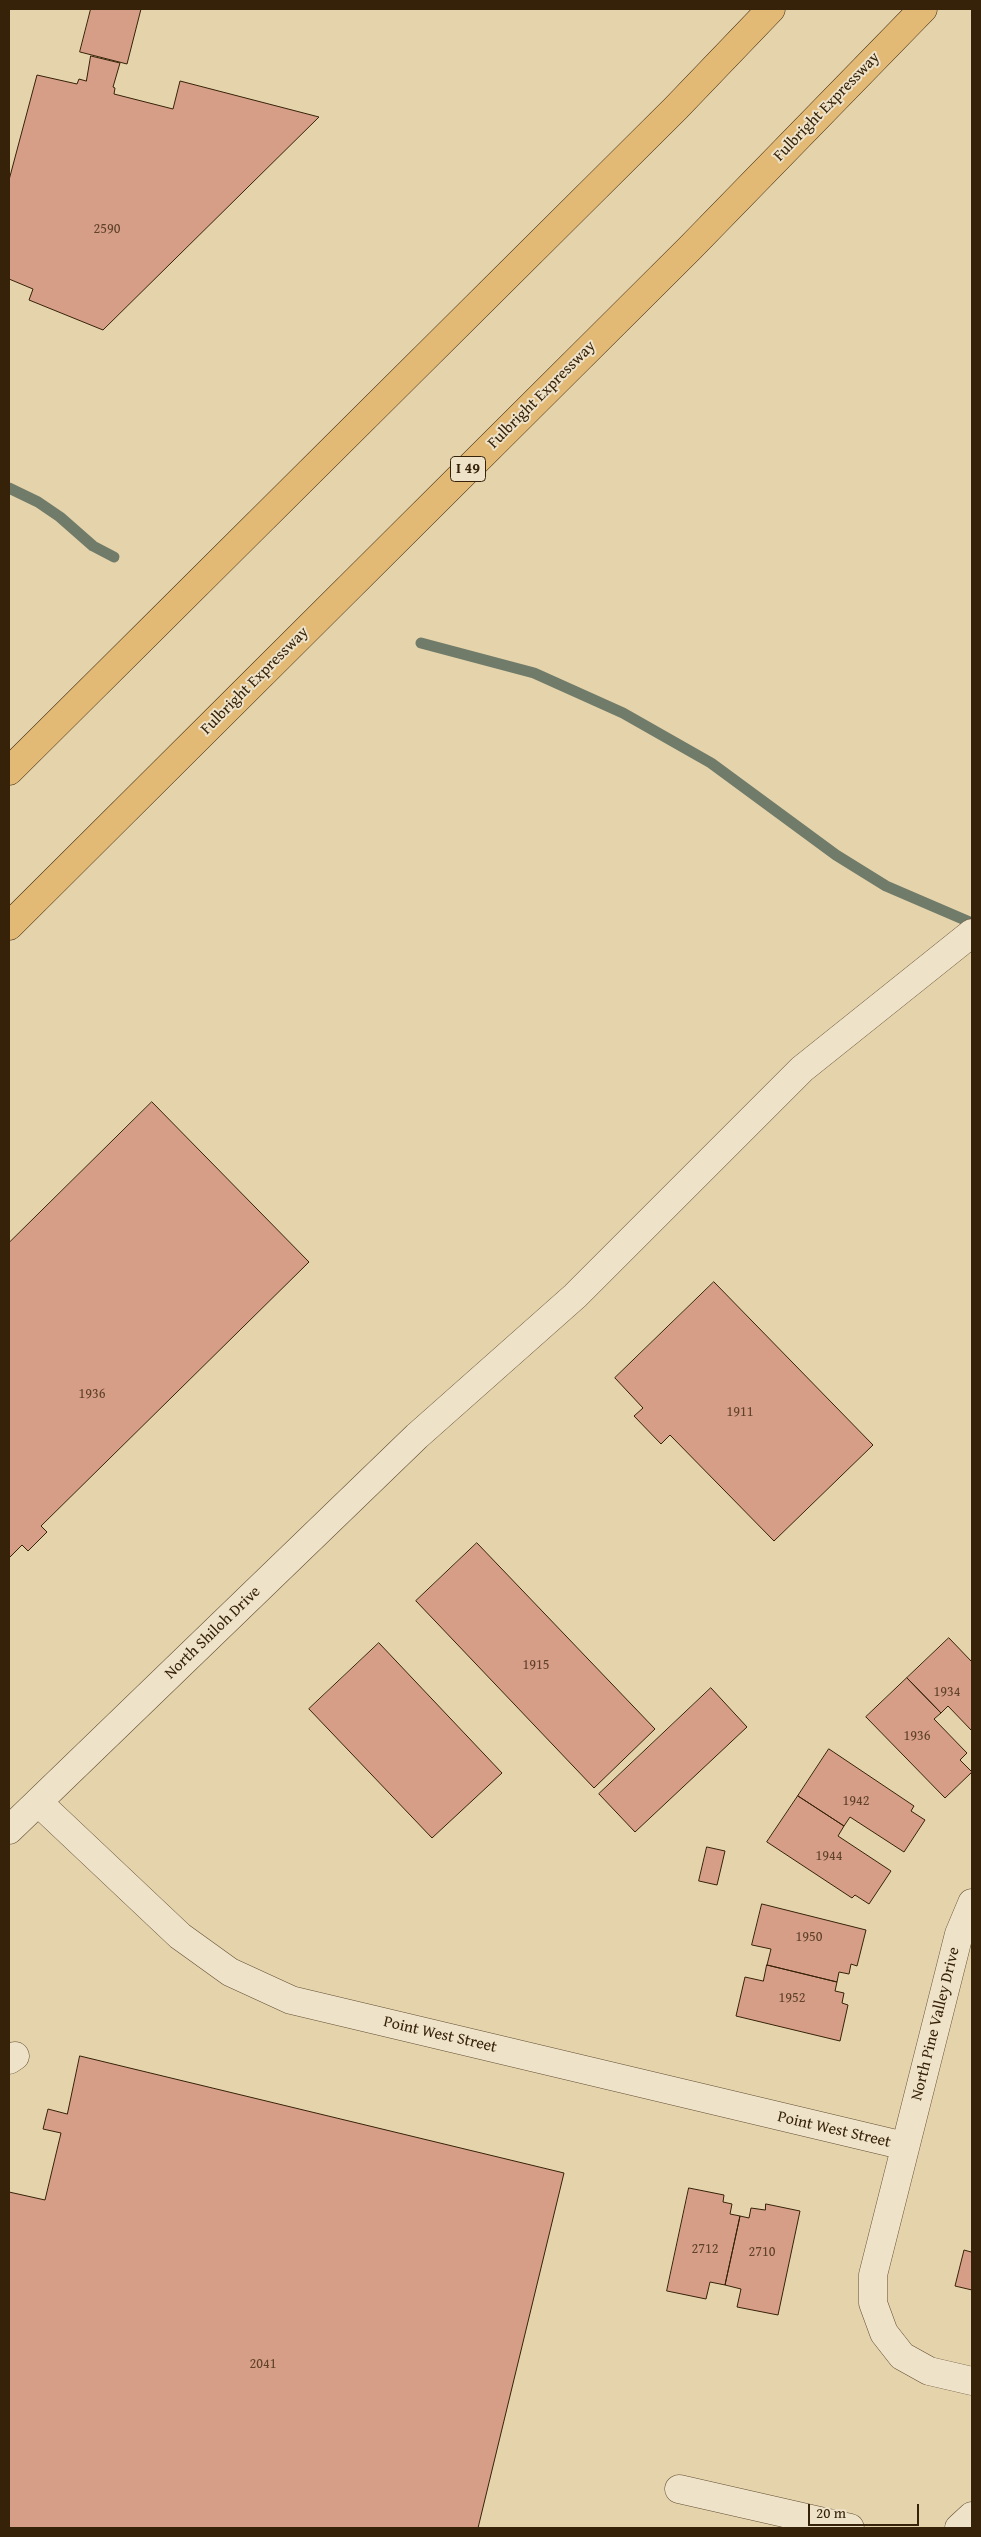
<!DOCTYPE html>
<style>
body{margin:0}
#map{position:relative;width:981px;height:2537px;overflow:hidden;background:#e5d3ac;font-family:"Gentium Book Plus",serif}
canvas{display:block}
.frame{position:absolute;inset:0;border:10px solid #362208;pointer-events:none}
.scale{position:absolute;left:808px;top:2504px;width:111px;height:22px;box-sizing:border-box;border:2px solid #362208;border-top:0;padding-left:6px;font-size:15px;line-height:18px;white-space:nowrap;color:#362208;-webkit-text-stroke:4px #eee2c9;paint-order:stroke}
</style>
<div id="map">
<canvas width="981" height="2537"></canvas>
<div class="frame"></div>
<div class="scale">20 m</div>
</div>
<script>
const ctx = document.querySelector('canvas').getContext('2d');
ctx.lineJoin = 'round';
function trace(path, color, width, dash) {
  ctx.strokeStyle = color;
  ctx.lineWidth = width;
  ctx.lineCap = dash ? 'butt' : 'round';
  ctx.setLineDash(dash || []);
  ctx.stroke(path);
}
function fill(path, color) {
  ctx.fillStyle = color;
  ctx.fill(path, 'evenodd');
}
function write(font, color, halo, rows, align = 'center') {
  ctx.font = font + ' "Gentium Book Plus",serif';
  ctx.lineWidth = 4;
  ctx.setLineDash([]);
  ctx.textBaseline = 'middle';
  ctx.strokeStyle = halo;
  ctx.fillStyle = color;
  for (const [text, x, y, turn = 0] of rows) {
    ctx.save();
    ctx.translate(x, y);
    ctx.rotate((+turn || 0) * Math.PI / 180);
    ctx.textAlign = isNaN(turn) ? turn : align;
    if (halo) ctx.strokeText(text, 0, 0);
    ctx.fillText(text, 0, 0);
    ctx.restore();
  }
}
trace(new Path2D(`
 M9 488 38 502 60 517 93 546 114 557
 M421 643 534 673 623 713 711 763 836 855 886 886 972 923`), '#707c69', 11);
const building = new Path2D(`
 M91 9H141L127 64 80 52Z
 M91 56 120 63 113 87 115 88 114 94 173 109 180 81 319 117 103 330 29 300 33 289 9 279V180L37 75 77 84 79 79 86 81Z
 M152 1102 309 1262 41 1526 47 1532 28 1551 22 1545 9 1558V1243Z
 M714 1282 873 1445 774 1541 670 1435 661 1444 634 1416 643 1408 615 1378Z
 M477 1543 655 1729 594 1788 416 1601Z
 M949 1638 972 1662V1731L948 1706 941 1713 907 1678Z
 M379 1643 502 1773 432 1838 309 1709Z
 M907 1678 941 1713 934 1719 967 1753 960 1760 972 1772 945 1798 866 1717Z
 M711 1688 747 1727 635 1832 599 1794Z
 M829 1749 914 1806 911 1811 925 1820 904 1852 850 1817 844 1826 798 1796Z
 M798 1796 844 1826 838 1836 891 1871 869 1904 855 1895 852 1898 767 1842Z
 M707 1847 725 1851 717 1885 699 1881Z
 M762 1904 866 1930 857 1966 851 1964 849 1974 839 1972 837 1982 767 1965 771 1949 752 1945Z
 M767 1965 837 1982 835 1991 844 1993 842 2003 848 2005 840 2041 736 2016 745 1977 763 1981Z
 M80 2056 564 2173 478 2528H9V2192L45 2200 61 2133 43 2129 48 2109 67 2114Z
 M689 2188 724 2195 723 2202 732 2204 730 2214 740 2216 725 2285 710 2282 706 2299 667 2291Z
 M766 2204 800 2211 778 2315 737 2307 741 2289 725 2285 740 2216 749 2218 751 2208 765 2210Z
 M972 2246V2290L955 2286 964 2250 971 2252Z`);
fill(building, '#d69d87');
trace(building, '#362208', 1);
const minor = new Path2D(`
 M38 1802 180 1936 230 1972 291 2000 905 2146
 M9 1830 417 1436 575 1296 802 1069 972 933
 M972 1903 959 1934 873 2275V2303L884 2333 902 2356 929 2371 972 2381
 M9 2060 15 2056
 M679 2489 850 2528
 M959 2528 972 2516`);
const highway = new Path2D(`
 M9 771 676 108 771 9
 M9 926 690 248 923 9`);
trace(minor, '#624e31', 29);
trace(highway, '#362208', 29);
trace(minor, '#eee2c9', 28);
trace(highway, '#e2ba76', 28);
write('14px', '#5e4128', null, [
 ["2590",107,229],
 ["1936",92,1394],
 ["1911",740,1412],
 ["1915",536,1665],
 ["1934",947,1692],
 ["1936",917,1736],
 ["1942",856,1801],
 ["1944",829,1856],
 ["1950",809,1937],
 ["1952",792,1998],
 ["2712",705,2249],
 ["2710",762,2252],
 ["2041",263,2364]
]);
for (const [x, y, w] of [
 [468,469,35]
]) {
  const box = new Path2D();
  box.roundRect(x - w / 2, y - 12.5, w, 25, 4);
  ctx.fillStyle = '#eee2c9';
  ctx.fill(box);
  trace(box, '#362208', 1);
}
write('bold 15px', '#362208', null, [
 ["I 49",468,469]
]);
write('16px', '#362208', '#eee2c9', [
 ["Fulbright Expressway",827,107,-46],
 ["Fulbright Expressway",542,395,-45],
 ["Fulbright Expressway",255,681,-45],
 ["North Shiloh Drive",213,1633,-44],
 ["North Pine Valley Drive",936,2024,-76],
 ["Point West Street",440,2035,13],
 ["Point West Street",834,2130,13]
]);
</script>
